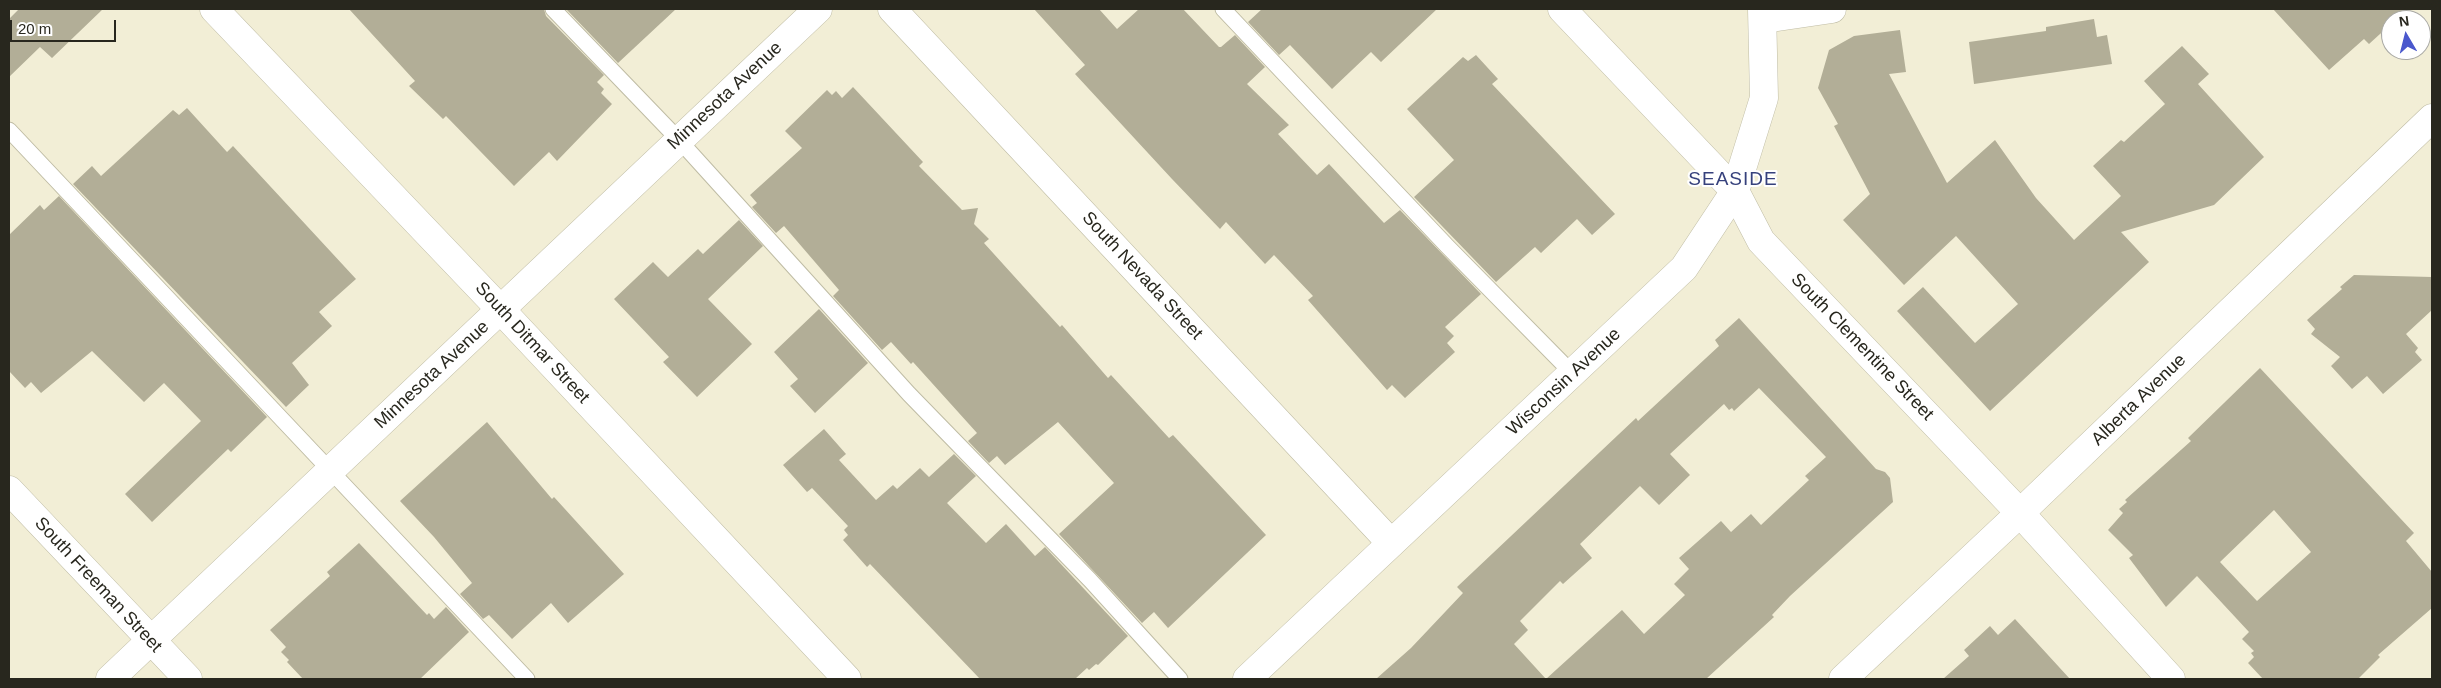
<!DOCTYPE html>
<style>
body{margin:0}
#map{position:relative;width:2441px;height:688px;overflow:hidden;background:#f2eed6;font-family:Helvetica,sans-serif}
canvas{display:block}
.frame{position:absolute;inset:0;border:10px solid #28271e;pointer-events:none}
.north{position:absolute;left:2381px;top:10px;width:50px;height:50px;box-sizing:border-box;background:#fff;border:1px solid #a9a9a5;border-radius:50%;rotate:352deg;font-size:14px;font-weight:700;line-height:20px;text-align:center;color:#28271e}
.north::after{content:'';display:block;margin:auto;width:18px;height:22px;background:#4a58cd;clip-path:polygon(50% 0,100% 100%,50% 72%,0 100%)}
.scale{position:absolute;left:10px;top:20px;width:106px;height:22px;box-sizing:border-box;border:2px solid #28271e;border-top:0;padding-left:6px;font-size:15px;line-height:18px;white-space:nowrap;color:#28271e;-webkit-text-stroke:4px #fff;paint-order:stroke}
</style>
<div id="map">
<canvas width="2441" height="688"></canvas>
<div class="frame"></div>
<div class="north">N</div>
<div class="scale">20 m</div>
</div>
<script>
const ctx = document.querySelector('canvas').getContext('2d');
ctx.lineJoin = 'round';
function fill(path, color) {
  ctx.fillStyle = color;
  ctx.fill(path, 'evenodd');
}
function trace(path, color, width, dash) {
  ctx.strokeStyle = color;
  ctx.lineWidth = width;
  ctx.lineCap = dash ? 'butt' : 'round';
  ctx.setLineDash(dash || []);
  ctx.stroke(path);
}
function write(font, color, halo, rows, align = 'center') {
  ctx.font = font + ' Helvetica,sans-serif';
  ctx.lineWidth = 4;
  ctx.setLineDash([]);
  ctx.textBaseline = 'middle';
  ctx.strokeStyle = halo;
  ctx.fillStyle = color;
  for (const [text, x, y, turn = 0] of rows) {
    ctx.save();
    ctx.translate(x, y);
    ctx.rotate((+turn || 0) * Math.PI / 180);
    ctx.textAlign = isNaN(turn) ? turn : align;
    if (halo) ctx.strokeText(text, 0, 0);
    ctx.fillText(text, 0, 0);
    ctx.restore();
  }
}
fill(new Path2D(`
 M19 9H103L52 58 40 47 9 77V19Z
 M349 9H544L546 16 604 75 597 82 604 89 601 93 612 104 557 161 549 152 514 186 446 116 443 119 409 86 415 81Z
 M566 9H676L618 63Z
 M1034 9H1099L1117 29 1139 9H1183L1219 47H1221L1235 35 1265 67 1247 84 1289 125 1278 134 1317 175 1329 164 1384 223 1400 210 1481 294 1445 327 1454 336 1447 343 1455 352 1405 398 1392 385 1387 390 1308 300 1313 296 1274 255 1265 264 1226 222 1220 229 1172 179 1075 74 1085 65Z
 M1262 9H1437L1381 62 1371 52 1332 89 1290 45 1279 55 1248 22Z
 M2273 9H2408L2395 20H2391V24L2369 44 2364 39 2329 70Z
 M2094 19 2097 37 2107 35 2112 64 1974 84 1969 42 2046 31V27Z
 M1900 30 1906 72 1889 74 1947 183 1995 140 2036 198 2074 240 2121 196 2093 166 2121 140 2124 142 2165 104 2144 81 2182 46 2209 74 2198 84 2264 157 2214 205 2121 232 2149 262 1990 411 1897 311 1923 287 1975 343 2018 304 1956 236 1904 285 1843 220 1870 194 1834 126 1838 124 1818 88 1829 50 1854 36Z
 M1476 55 1498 79 1492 84 1615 214 1592 235 1577 219 1541 253 1535 247 1496 282 1414 197 1454 160 1407 109 1463 57 1468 61Z
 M853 87 923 162 919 166 962 210 978 208 974 224 989 239 984 243 1060 327 1062 325 1108 378 1111 375 1169 438 1173 435 1266 535 1168 628 1154 612 1142 623 1059 534 1114 483 1058 422 1005 465 997 456 989 463 968 441 977 433 913 362 911 364 891 342 882 350 833 296 839 290 784 226 776 233 752 207 757 203 750 195 802 148 785 131 827 90 832 95 836 91 842 98Z
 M187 108 227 152 233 146 356 279 319 312 332 326 292 363 309 385 286 407 73 184 92 166 101 176 173 110 179 115Z
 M59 196 267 417 231 452 228 449 152 522 125 494 201 421 164 383 144 402 92 351 41 393 31 382 25 388 9 371V235L40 205 44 210Z
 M739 220 763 246 708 299 752 344 697 397 663 362 669 357 614 299 653 262 668 277 698 249 703 254Z
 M2354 275 2432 277V310L2406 334 2418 348 2415 352 2422 360 2383 394 2367 376 2352 389 2331 366 2340 357 2311 334 2315 329 2307 320 2342 289 2340 287Z
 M819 309 868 363 815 413 790 386 798 379 774 352Z
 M1739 318 1876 469 1885 472 1890 478 1893 502 1790 596 1772 615 1774 617 1706 679H1376L1411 648 1463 593 1457 587 1636 418 1638 421 1719 346 1715 340ZM1759 388 1826 457 1805 476 1809 480 1761 525 1751 514 1731 532 1721 521 1679 558 1689 569 1674 584 1685 595 1644 634 1622 610 1546 679 1514 644 1528 630 1520 621 1560 581 1563 584 1592 558 1580 544 1640 486 1659 505 1690 475 1670 454 1724 404 1729 410 1732 408 1734 411Z
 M2260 368 2414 533 2406 541 2432 572V608L2378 655 2380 657 2358 679H2263L2248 663 2254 657 2251 653 2254 651 2242 639 2249 632 2197 576 2166 607 2129 558 2133 555 2108 530 2123 513 2119 509 2127 502 2125 500 2191 441 2188 438ZM2274 510 2311 552 2257 601 2220 562Z
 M487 422 552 499 554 497 624 574 568 623 551 603 512 639 489 615 483 619 460 594 472 583 434 537 400 501Z
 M824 429 846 454 839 460 876 500 893 485 897 489 920 468 929 477 954 454 976 476 947 503 986 543 1006 524 1035 556 1045 547 1128 636 1098 665 1096 664 1089 670 1087 668 1075 679H980L870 564 867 567 843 540 848 535 844 530 848 526 812 488 807 492 783 465Z
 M359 543 427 615 429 613 434 619 446 607 469 632 420 679H303L287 662 289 660 281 652 286 647 270 630 330 576 327 572Z
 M2015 619 2070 679H1943L1969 656 1964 650 1990 626 1998 635Z`), '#b2ae97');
const service = new Path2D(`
 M553 9 679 140 909 394 1090 580 1180 679
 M1223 9 1447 246 1574 375
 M9 130 527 679`);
const minor = new Path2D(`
 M892 9 1391 543
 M1764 19 1832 9
 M9 490 188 679
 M110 679 818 9
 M1843 679 2020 513 2432 118`);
const tertiary = new Path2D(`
 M214 9 501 310 847 679
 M1562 9 1735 191 1761 241 2020 513 2171 679`);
const secondary = new Path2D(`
 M1247 679 1684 268 1735 191 1764 98 1762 9`);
trace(service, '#bfbca4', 17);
trace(minor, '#bfbca4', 29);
trace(tertiary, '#bfbca4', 29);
trace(secondary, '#bfbca4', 29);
trace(service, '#fff', 15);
trace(minor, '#fff', 28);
trace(tertiary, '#fff', 28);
trace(secondary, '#fff', 28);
write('18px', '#28271e', '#fff', [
 ["Minnesota Avenue",725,96,-43],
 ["South Nevada Street",1142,276,47],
 ["South Ditmar Street",532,343,47],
 ["South Clementine Street",1862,347,46],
 ["Minnesota Avenue",432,375,-43],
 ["Wisconsin Avenue",1564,382,-43],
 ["Alberta Avenue",2139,400,-44],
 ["South Freeman Street",98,585,47]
]);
ctx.letterSpacing = '1px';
write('19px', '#36417c', '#fff', [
 ["SEASIDE",1733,180]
]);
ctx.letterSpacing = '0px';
</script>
